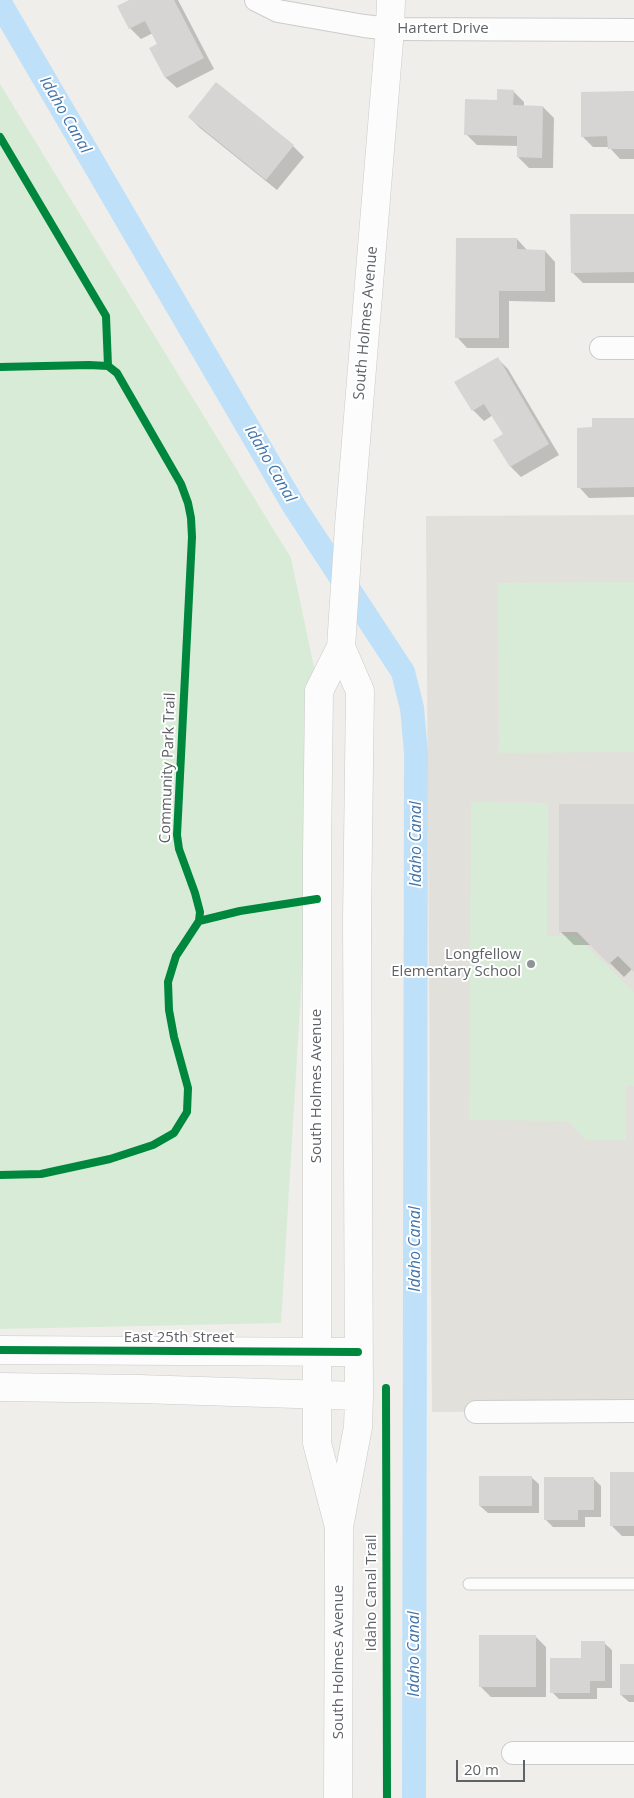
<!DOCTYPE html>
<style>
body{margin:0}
#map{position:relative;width:634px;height:1798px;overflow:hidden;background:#efeeea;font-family:"Open Sans",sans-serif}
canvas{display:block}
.scale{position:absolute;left:456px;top:1760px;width:69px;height:22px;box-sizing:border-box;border:2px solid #5f6368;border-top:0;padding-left:6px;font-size:15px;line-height:18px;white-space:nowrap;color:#5f6368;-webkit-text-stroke:4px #fff;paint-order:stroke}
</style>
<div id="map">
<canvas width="634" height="1798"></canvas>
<div class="scale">20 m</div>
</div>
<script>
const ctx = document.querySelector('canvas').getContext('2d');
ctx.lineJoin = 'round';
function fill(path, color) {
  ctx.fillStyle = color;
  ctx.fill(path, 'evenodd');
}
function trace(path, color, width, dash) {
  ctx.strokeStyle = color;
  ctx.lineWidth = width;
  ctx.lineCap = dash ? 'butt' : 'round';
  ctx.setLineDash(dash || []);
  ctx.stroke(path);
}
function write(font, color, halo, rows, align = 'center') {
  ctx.font = font + ' "Open Sans",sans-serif';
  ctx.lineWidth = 4;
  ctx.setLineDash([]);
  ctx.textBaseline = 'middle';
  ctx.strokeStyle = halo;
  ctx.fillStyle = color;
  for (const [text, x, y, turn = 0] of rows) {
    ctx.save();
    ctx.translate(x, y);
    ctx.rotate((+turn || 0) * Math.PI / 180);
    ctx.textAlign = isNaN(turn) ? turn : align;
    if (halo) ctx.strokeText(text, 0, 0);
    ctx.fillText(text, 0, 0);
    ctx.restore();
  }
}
fill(new Path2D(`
 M634 515V1411L432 1412 426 516Z`), '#e2e0da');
fill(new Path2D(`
 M0 84 291 558 319 691 281 1323 0 1329Z
 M634 582V752L499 753 498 583Z
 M471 802 548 803 547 936H576L634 992V1086H626V1140H587L568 1121 469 1120Z`), '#d8ebd6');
fill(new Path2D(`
 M131 0H178L214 69 177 88 166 78 151 48 159 44 153 33 141 39 130 28Z
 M513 91 524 102V107H543L554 118 553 168H529L518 157V146L477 145 466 134 498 101Z
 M634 92V159H620L609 147H593L582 136Z
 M189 117 293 146 304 157 277 190 200 128Z
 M634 215V283H583L572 272Z
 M517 239 527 250 545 251 555 262V302L509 301V348H467L457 337Z
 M497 358 508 369 559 455 521 477 511 467 505 435 493 415 484 421 473 410Z
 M634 419V497L589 498 579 487 593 428Z
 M634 805V970L632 969 624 977 592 945H574L560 931Z
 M634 1474V1536H622L611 1525Z
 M531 1477 539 1484V1513H488L480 1506Z
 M594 1479 601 1486V1517H585V1527H553L546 1520Z
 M535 1636 546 1647V1697H491L480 1686Z
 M604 1643 612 1650V1688H597V1699H559L552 1692 582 1659Z
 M634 1665V1702H629L621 1695Z`), '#0003');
trace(new Path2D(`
 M0 3 294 506 403 672 412 708 416 753 414 1798`), '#bfe0f9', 24);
fill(new Path2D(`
 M129 0H174L204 58 165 78 149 48 157 44 145 21 129 29 117 6Z
 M216 82 294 145 266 180 188 117Z
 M497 89 514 90 513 105 543 106 542 158 517 157V136L464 135 465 99 497 100Z
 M634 91V149H608L607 136 581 137V92Z
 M570 214H634V272L571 273Z
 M456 238H517V249L545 250V291H499V338H455Z
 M498 357 549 444 510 467 493 440 503 434 484 404 472 411 454 382Z
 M592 418H634V487L577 488V428L592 427Z
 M559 804H634V972L618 956 609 964 577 932H559Z
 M610 1472H634V1526H610Z
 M479 1476H532V1506H479Z
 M544 1477H594V1510H578V1520H544Z
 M479 1635H536V1687H479Z
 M581 1641H605V1681H590V1693H550V1658H581Z
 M620 1664H634V1695H620Z`), '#d6d5d3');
const lane = new Path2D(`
 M469 1584H634`);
const street = new Path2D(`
 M256 0 278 11 364 26 390 29 634 30
 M601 348H634
 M476 1412 634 1411
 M513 1753H634`);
const secondary = new Path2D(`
 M0 1350 358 1352
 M0 1387 139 1389 359 1396
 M339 1527 317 1443V854L319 691 341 647 349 526 390 29 391 0
 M338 1798 339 1527 358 1427 359 1396 357 919 360 691 341 647`);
trace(lane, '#cbcccc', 13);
trace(street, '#cbcccc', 24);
trace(secondary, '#cacacb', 29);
trace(lane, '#fdfcfc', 11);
trace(street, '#fdfcfc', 22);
trace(secondary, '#fdfcfc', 28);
trace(new Path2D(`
 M0 137 106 316 108 366
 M0 367 89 365 108 366 117 373 181 484 188 503 191 518 192 537 177 835 179 849 195 893 200 912 199 921 176 956 168 982 169 1010 174 1037 188 1088 187 1112 174 1133 153 1145 110 1159 41 1174 0 1175
 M199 921 240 911 317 899
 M0 1350 358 1352
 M386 1388 387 1798`), '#00873e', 8);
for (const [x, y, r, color] of [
 [531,964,5,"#919496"]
]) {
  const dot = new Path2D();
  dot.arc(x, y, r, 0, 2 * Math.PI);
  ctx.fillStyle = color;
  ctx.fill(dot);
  trace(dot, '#fff', 2);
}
write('15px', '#5f6368', '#fff', [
 ["Hartert Drive",443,29],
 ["South Holmes Avenue",366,323,-85],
 ["Community Park Trail",168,768,-88],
 ["South Holmes Avenue",317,1086,-90],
 ["East 25th Street",179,1338],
 ["Idaho Canal Trail",372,1593,-90],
 ["South Holmes Avenue",339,1662,-90]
]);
write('15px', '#5f6368', '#fff', [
 ["Longfellow",521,955],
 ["Elementary School",521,972]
], 'right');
write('italic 16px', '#4174aa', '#fff', [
 ["Idaho Canal",65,115,60],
 ["Idaho Canal",270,464,60],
 ["Idaho Canal",416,844,-90],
 ["Idaho Canal",415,1249,-90],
 ["Idaho Canal",414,1654,-90]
]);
</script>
